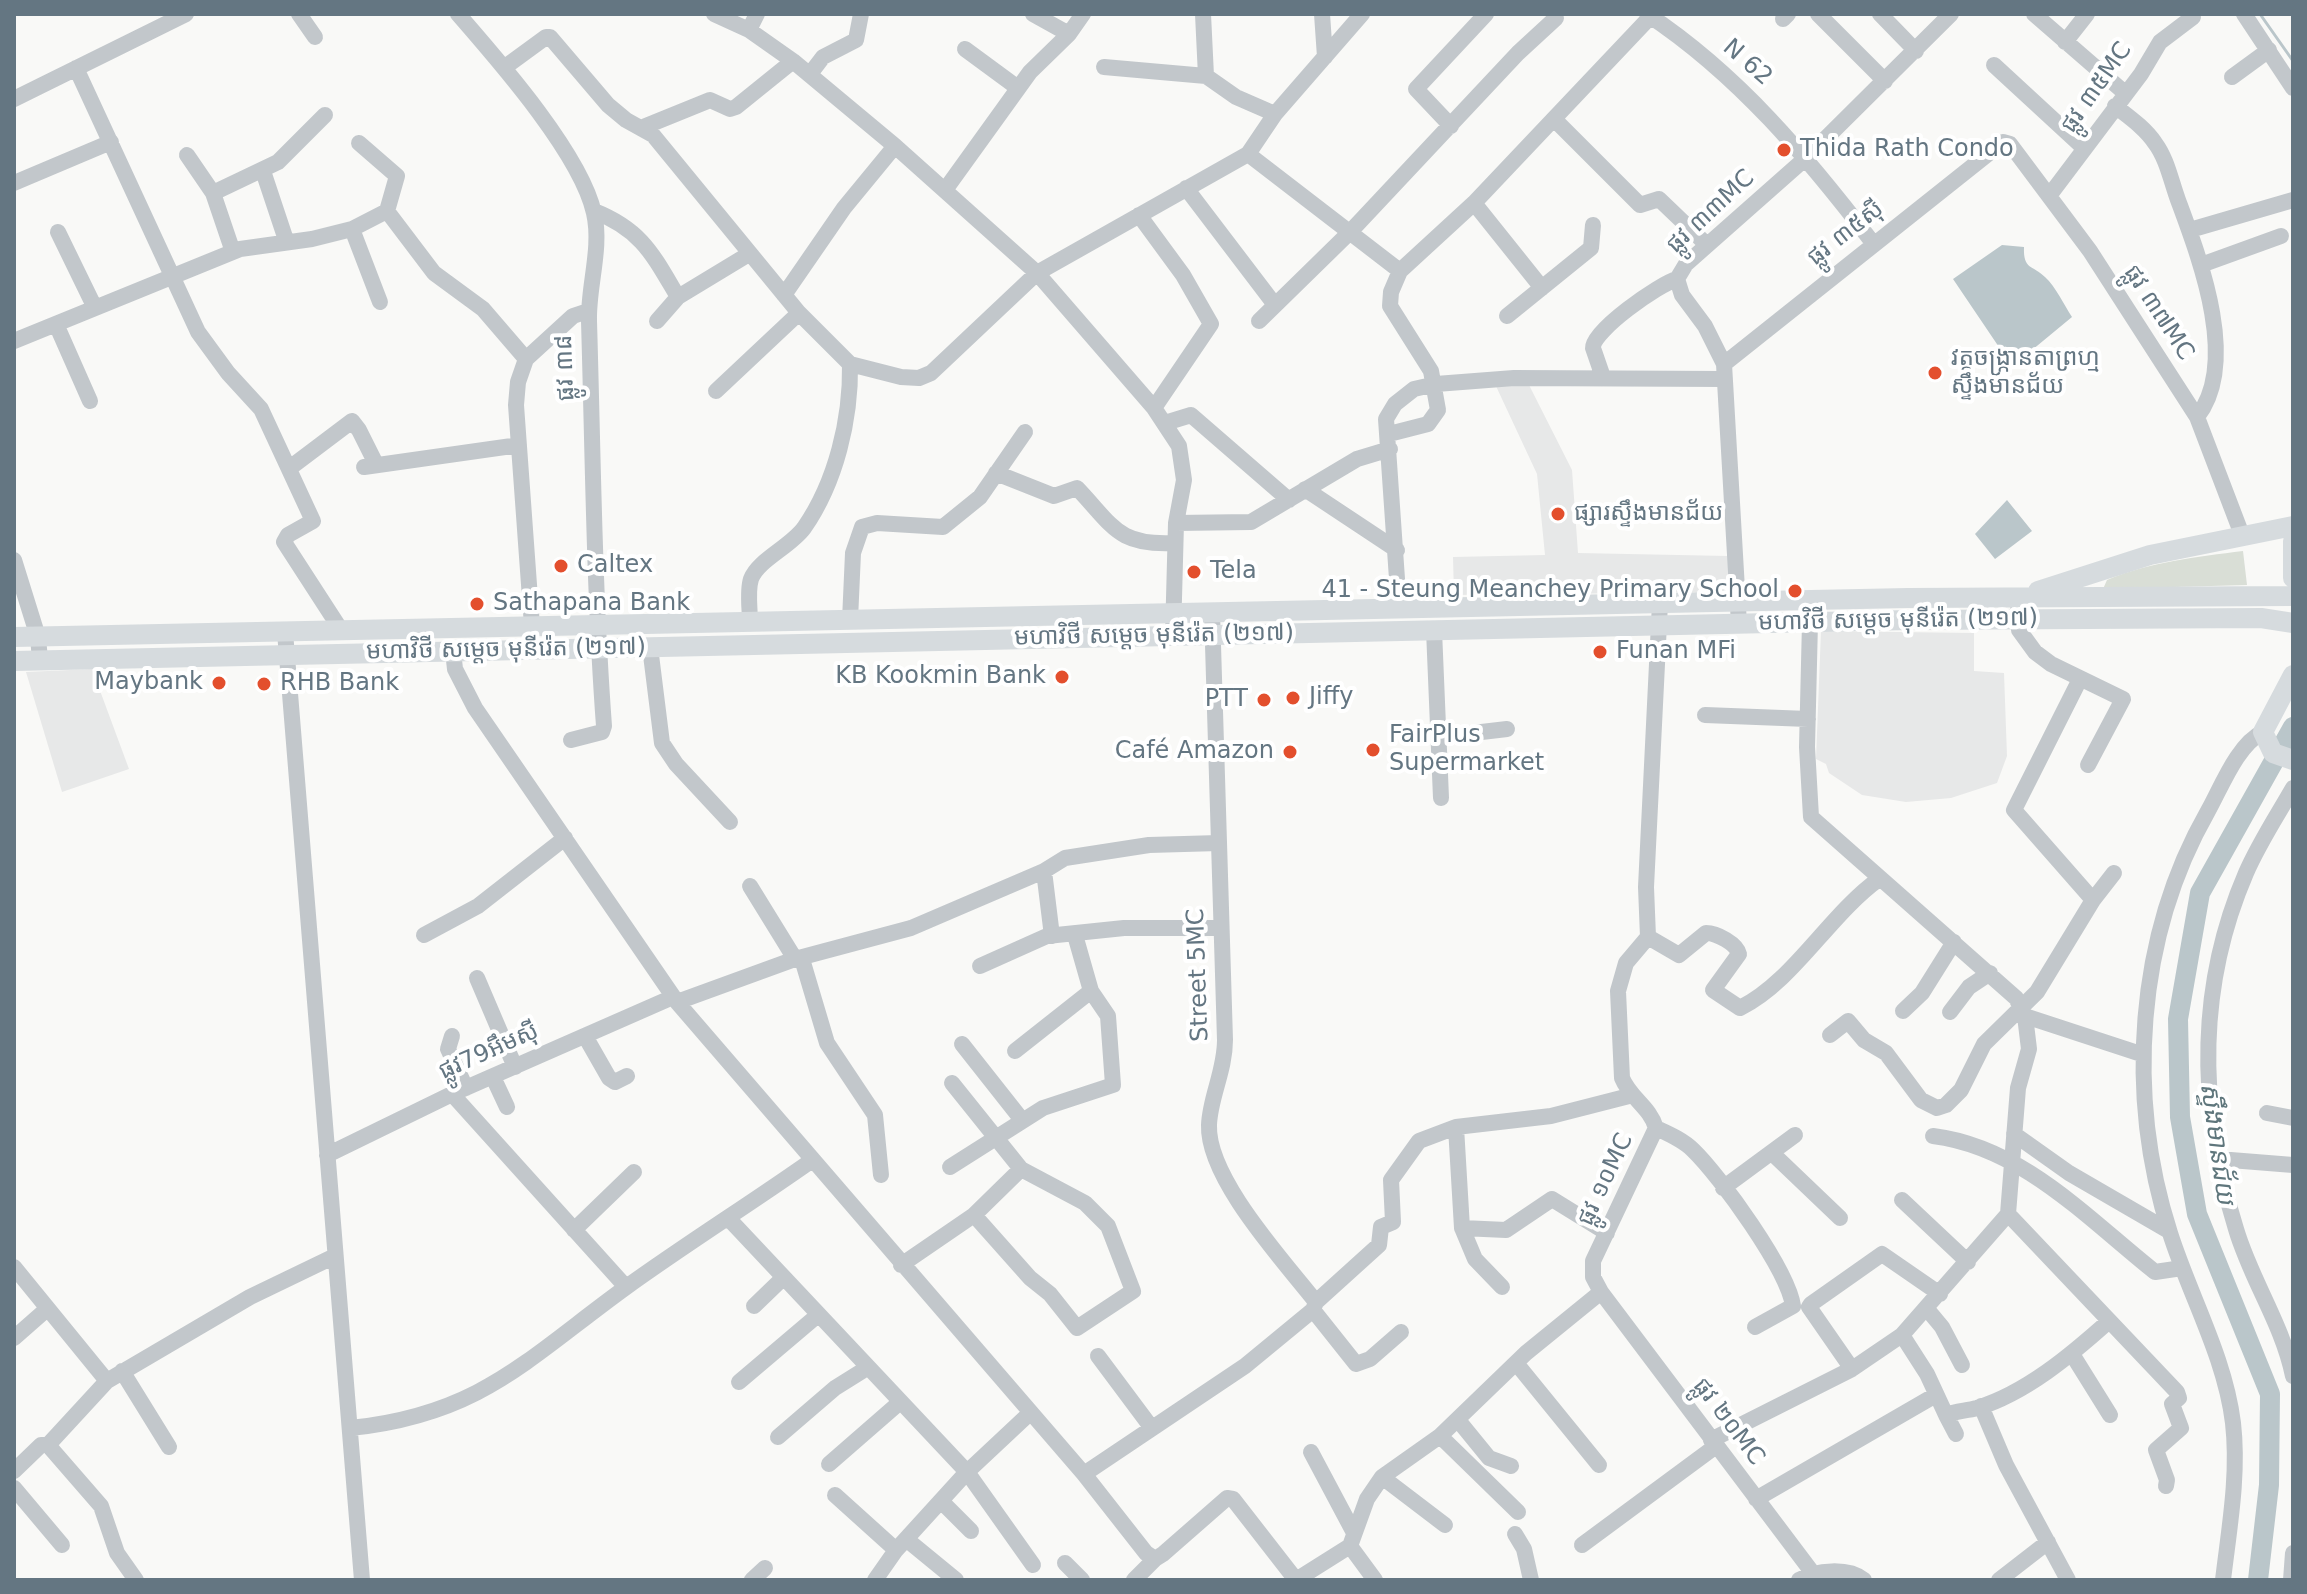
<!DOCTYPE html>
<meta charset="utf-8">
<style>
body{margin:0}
#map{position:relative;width:2307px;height:1594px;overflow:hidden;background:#f9f9f7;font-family:"DejaVu Sans",sans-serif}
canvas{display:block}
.frame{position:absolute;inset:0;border:16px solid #647682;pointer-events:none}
</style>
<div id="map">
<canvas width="2307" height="1594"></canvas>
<div class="frame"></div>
</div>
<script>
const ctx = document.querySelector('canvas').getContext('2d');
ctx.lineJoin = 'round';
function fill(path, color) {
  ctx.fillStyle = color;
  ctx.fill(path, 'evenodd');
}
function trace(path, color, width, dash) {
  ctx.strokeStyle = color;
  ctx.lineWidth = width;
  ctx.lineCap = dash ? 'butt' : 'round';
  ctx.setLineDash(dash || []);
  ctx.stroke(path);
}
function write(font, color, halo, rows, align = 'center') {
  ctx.font = font + ' "DejaVu Sans","Noto Sans Khmer",sans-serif';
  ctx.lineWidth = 8;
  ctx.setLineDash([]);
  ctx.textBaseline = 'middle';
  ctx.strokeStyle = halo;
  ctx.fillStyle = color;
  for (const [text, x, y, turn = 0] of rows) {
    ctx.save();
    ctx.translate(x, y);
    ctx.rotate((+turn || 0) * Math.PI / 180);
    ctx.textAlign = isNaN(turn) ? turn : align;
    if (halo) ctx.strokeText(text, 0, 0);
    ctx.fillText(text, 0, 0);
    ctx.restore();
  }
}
fill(new Path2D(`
 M1495 384 1529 385 1572 470 1578 553 1728 556 1730 592 1454 595 1453 557 1545 555 1537 474Z
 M1821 631 1974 633V671L2004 673 2007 756 1997 783 1951 798 1906 802 1862 795 1829 773 1826 764 1816 759Z
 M92 669 129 769 62 792 26 672Z`), '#e7e8e8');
fill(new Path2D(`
 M2243 551 2247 585 2103 589 2107 580C2149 562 2197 557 2243 551Z`), '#d9ded6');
fill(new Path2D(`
 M2002 245 2024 247C2023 270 2033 265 2045 277 2056 287 2064 305 2072 317L2026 355 2005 356 1953 279Z
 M2007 500 2032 531 1995 559 1975 534Z`), '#bac6ca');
trace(new Path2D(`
 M2260 14 2293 61`), '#bac6ca', 3);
trace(new Path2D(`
 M2258 1580 2269 1485 2270 1394 2197 1214 2180 1117 2178 1019 2200 893 2293 727`), '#bac6ca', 20);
trace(new Path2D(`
 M299 14 315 37
 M458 14C498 60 581 154 594 213 602 248 588 286 589 321 593 456 594 591 604 726L602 732 571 740
 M714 14 749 30 793 61 895 146 1037 273 1154 408 1179 446 1184 480 1176 523 1173 636
 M1033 14 1069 34
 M1203 14 1206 76 1236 97 1275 114
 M1322 14 1325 57
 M1647 14C1739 75 1807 157 1873 243
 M1818 14 1885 81
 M1880 14 1916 51
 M2034 14 2125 93
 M2244 14 2293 88
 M1783 19 1788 14
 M749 30 757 14
 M2065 42 2087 14
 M965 49 1018 88
 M1994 65 2084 148
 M505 67 546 37H550L608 105 626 120 653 135 799 313 850 364 901 377 919 378 931 373 1037 273 1248 154 1275 114 1362 14
 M1104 67 1206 76
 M76 68 198 332 228 373 261 409 313 521 288 535 284 542 341 630
 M810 74 823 57 856 40 861 14
 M2232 77 2269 50
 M14 99 186 14
 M2115 106C2129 117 2145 128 2155 143 2167 159 2171 181 2178 200 2199 257 2240 362 2197 417
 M1554 119 1640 205 1659 199 1706 244
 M1451 126 1416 89 1486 14
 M641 128 710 100 730 109 736 107 793 61
 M359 143 397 176 387 211 434 273 483 309 526 359 518 382 516 405 532 626
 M1248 154 1400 271
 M187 155 213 193 233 252
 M263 171 286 240
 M14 183 111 142
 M1186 188 1275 305
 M945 190 1030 72 1069 34 1083 14
 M213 193 278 162 325 115
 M2049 196 2141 74 2160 42 2193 17
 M1474 203 1542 288
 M594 211C642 230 653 255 678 297
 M1139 215 1183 275 1211 324 1154 408
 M352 229 380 302
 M2190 230 2293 200
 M58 232 95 308
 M2201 265 2281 236
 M1677 279 1682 295 1705 326 1724 364 1739 624
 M784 295 844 208 895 146
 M1507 316 1591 248 1593 225
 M657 321 678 297 749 254
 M1259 321 1350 232 1518 53 1556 18
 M56 324 90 401
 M14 341 240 249 312 239 352 229 387 211
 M526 359 573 316 588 311
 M1724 364 2003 142 2010 144 2090 251 2197 417 2242 535
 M1603 377 1593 348C1592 331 1659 284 1677 279L1686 264 1807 157 1951 14
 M716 391 799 313
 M1165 423 1191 415 1289 500
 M1389 434 1428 424 1438 410 1431 371 1390 306 1391 292 1400 271 1474 203 1653 14
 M291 467 352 421 359 430 376 464
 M364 467 519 445
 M996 473 1054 496 1077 488C1114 527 1118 546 1175 543
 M1305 489 1397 550
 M1176 523 1251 522 1357 459 1390 449
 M14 560 38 637 40 660
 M2018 597 2019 630 2035 652 2051 664 2123 699 2088 765
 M1399 608 1386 419 1395 404 1414 389 1436 384 1514 378 1724 379
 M1212 612 1225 1040C1225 1071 1210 1097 1209 1125 1207 1178 1283 1260 1316 1302
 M850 620 853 553 862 527 877 523 943 527 980 497 1025 432
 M750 622C750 609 747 591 751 579 758 560 790 547 804 528 836 482 851 419 850 364
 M1434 630 1441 798
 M285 632 362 1580
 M650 647 662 743 676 764 730 822
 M453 651 455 669 475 708 677 1002 1084 1474 1146 1553 1155 1559 1163 1554 1227 1498 1233 1499 1296 1580 1350 1546
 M2080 679 2014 810 2093 900
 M1705 715 1808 719
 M1439 737 1507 729
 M2293 788C2277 816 2259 843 2246 873 2196 989 2199 1110 2236 1229 2251 1280 2282 1323 2293 1376
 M1044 871 1052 936
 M750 886 795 959
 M424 935 478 906 565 838
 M1648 937 1679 955 1706 933C1717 933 1737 944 1739 954L1713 990 1740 1008C1793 982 1829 915 1879 879
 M802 959 827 1043 875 1115 881 1175
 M980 966 1047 936 1124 928H1221
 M477 978 515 1067
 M677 1002 795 959 911 928 1044 871 1065 858 1149 845 1219 843
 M1903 1011 1922 993 1954 942
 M1950 1012 1969 987 1990 973
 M2025 1016 2141 1054
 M1830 1035 1848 1021 1864 1040 1886 1053 1921 1100 1937 1108 1946 1105 1961 1090 1984 1044 2037 992 2093 900 2114 873
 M452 1036 448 1049 466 1088
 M585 1036 609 1078 615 1082 627 1076
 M962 1044 1022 1120
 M1015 1051 1091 991
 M493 1077 507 1107
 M952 1083 1021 1169 1085 1203 1108 1226 1133 1291 1077 1328 1050 1294 1030 1278 974 1215
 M452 1094 626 1287
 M2267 1113 2293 1118
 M1456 1127 1462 1228 1475 1259 1502 1287
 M1656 1128C1669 1134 1683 1140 1693 1150 1720 1176 1788 1270 1793 1306L1755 1327
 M2014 1134 2069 1173 2169 1231
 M1933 1136C2022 1147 2087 1218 2155 1272L2182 1268
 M1773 1154 1840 1218
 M327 1155 452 1094 673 997
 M2218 1159 2293 1165
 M950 1167 1043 1108 1113 1085 1108 1016 1091 991 1075 935
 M1723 1188 1795 1135
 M1902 1200 1968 1262
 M2008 1214 2177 1392 2179 1398 2172 1404 2181 1428 2156 1450 2167 1480 2166 1486
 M729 1219 967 1472 1030 1413
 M1462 1228 1506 1230 1552 1199 1607 1233
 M574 1230 634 1172
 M901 1265 974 1215 1021 1169
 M14 1267 107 1381 250 1297 335 1256
 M1601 1292 1818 1580
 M754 1306 783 1278
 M1927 1309 1942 1327 1962 1365
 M1313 1310 1356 1364 1370 1359 1401 1332
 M1902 1335 1927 1374 1946 1415C1956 1411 1966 1411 1977 1408 2026 1393 2071 1355 2109 1321
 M14 1338 47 1309
 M2072 1354 2110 1415
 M1098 1356 1151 1427
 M1516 1363 1599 1465
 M1852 1369 1809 1307 1811 1304 1882 1254 1940 1294
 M122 1371 169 1447
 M107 1381 48 1445 101 1506 117 1553 136 1580
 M739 1382 818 1315
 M1981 1406 2006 1465 2068 1580
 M1946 1415 1956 1434
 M1458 1420 1489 1458 1511 1466
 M350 1428C479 1415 526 1360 625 1288 686 1244 750 1204 811 1161
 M1440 1436 1518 1512
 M778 1437 835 1388 867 1368
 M1711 1440 1852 1369 1902 1335 2008 1214 2018 1088 2029 1049 2025 1016 2016 998 1811 817 1807 747 1810 622
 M1311 1452 1353 1531
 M829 1464 899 1403
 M14 1471 41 1445H48
 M1084 1474 1245 1366 1313 1310 1316 1302 1379 1245 1381 1227 1393 1222 1391 1180 1419 1141 1456 1127 1551 1116 1633 1095
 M1382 1477 1445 1525
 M14 1488 62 1545
 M835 1495 896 1550
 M1756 1499 1934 1396
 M941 1501 971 1531
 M1515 1534 1524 1549 1531 1580
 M906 1539 956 1580
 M1582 1545 1716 1446
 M1065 1563 1082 1580
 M752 1580 765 1568
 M875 1580 896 1550 967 1472 1033 1565
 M1134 1580 1155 1559
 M1375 1580 1350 1546 1367 1499 1382 1477 1440 1436 1526 1353 1601 1292 1593 1277V1261L1656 1128C1650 1107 1630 1098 1622 1078L1618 991 1626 963 1648 937 1646 887 1660 603
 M1799 1580C1816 1570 1848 1567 1864 1580
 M1999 1580 2048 1542
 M2223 1580C2229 1529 2239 1475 2233 1423 2225 1357 2190 1296 2170 1233 2126 1096 2136 937 2208 811 2222 786 2237 745 2263 732
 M2291 1580 2293 1553`), '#c2c7cb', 16);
trace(new Path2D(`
 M2293 541V578
 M2038 591 2150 555 2293 526
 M14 637 1908 598 2293 596
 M14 661 1910 620 2261 618 2293 623
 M2293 675 2263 732 2273 753 2293 760`), '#d6dbde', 20);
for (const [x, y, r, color] of [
 [1784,150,8,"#e34f2d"],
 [1935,373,8,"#e34f2d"],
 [1558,514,8,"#e34f2d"],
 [561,566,8,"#e34f2d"],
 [1194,572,8,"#e34f2d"],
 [1795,591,8,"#e34f2d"],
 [477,604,8,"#e34f2d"],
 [1600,652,8,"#e34f2d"],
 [1062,677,8,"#e34f2d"],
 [219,683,8,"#e34f2d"],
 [264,684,8,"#e34f2d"],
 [1293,698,8,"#e34f2d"],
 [1264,700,8,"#e34f2d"],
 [1373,750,8,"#e34f2d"],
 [1290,752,8,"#e34f2d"]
]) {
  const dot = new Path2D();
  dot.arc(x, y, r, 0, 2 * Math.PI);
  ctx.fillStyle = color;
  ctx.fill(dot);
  trace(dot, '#fff', 3);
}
write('24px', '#647682', '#fff', [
 ["N 62",1747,63,41],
 ["ផ្លូវ ៣៥MC",2097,88,-55],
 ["ផ្លូវ ៣៣MC",1711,212,-43],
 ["ផ្លូវ ៣៥ស៊ី",1846,234,-38],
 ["ផ្លូវ ៣៧MC",2158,313,57],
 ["ផ្លូវ ៣៨",566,368,-92],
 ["មហាវិថី សម្តេច មុនីរ៉េត (២១៧)",1898,621,-1],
 ["មហាវិថី សម្តេច មុនីរ៉េត (២១៧)",1154,636,-1],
 ["មហាវិថី សម្តេច មុនីរ៉េត (២១៧)",506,650,-1],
 ["Street 5MC",1199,975,-92],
 ["ផ្លូវ79អឹមស៊ី",489,1052,-24],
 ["ផ្លូវ ១០MC",1606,1180,-65],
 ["ផ្លូវ ២០MC",1728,1422,53]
]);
write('24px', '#647682', '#fff', [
 ["Thida Rath Condo",1800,150],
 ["វត្តចង្ក្រានតាព្រហ្ម",1951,359],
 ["ស្ទឹងមានជ័យ",1951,387],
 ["ផ្សារស្ទឹងមានជ័យ",1574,514],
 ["Caltex",577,566],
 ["Tela",1210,572],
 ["41 - Steung Meanchey Primary School",1779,591,"right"],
 ["Sathapana Bank",493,604],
 ["Funan MFi",1616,652],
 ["KB Kookmin Bank",1046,677,"right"],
 ["Maybank",203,683,"right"],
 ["RHB Bank",280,684],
 ["Jiffy",1309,698],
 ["PTT",1248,700,"right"],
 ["FairPlus",1389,736],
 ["Supermarket",1389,764],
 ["Café Amazon",1274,752,"right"]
], 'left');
write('italic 26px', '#5f767c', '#fff', [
 ["ស្ទឹងមានជ័យ",2216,1144,82]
]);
</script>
